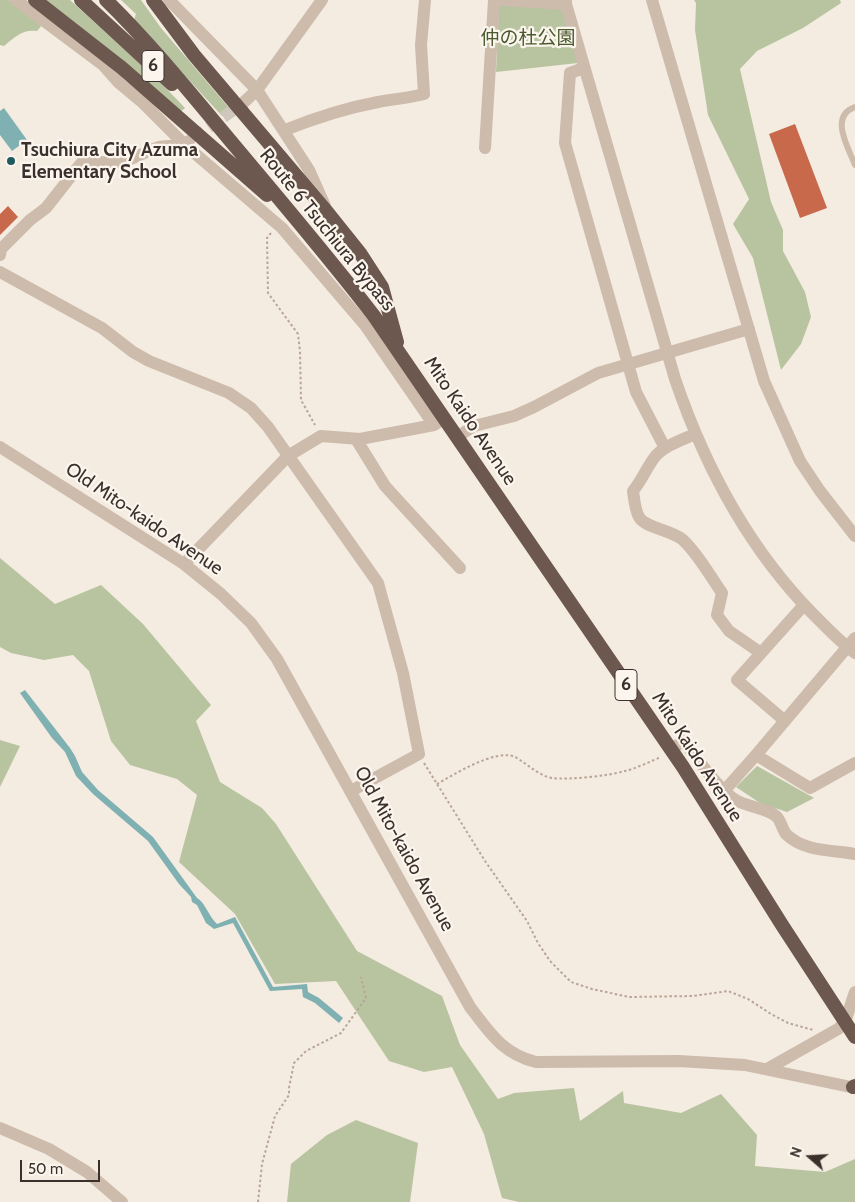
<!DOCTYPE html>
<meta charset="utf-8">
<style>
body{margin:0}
#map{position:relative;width:855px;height:1202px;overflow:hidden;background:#f4ebe1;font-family:Cabin,sans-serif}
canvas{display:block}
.north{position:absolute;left:785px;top:1132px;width:50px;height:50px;-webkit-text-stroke:4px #fbf5ee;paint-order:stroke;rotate:289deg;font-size:14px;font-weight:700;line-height:20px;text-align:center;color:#3b302b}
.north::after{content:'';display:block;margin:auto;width:18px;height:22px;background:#3b302b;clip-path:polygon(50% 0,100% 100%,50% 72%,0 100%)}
.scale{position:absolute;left:20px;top:1160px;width:80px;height:22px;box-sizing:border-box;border:2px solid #3b302b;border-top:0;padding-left:6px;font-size:15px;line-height:18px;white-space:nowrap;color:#3b302b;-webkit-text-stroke:4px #fbf5ee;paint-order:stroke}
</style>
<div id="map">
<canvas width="855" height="1202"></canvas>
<div class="north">N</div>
<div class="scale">50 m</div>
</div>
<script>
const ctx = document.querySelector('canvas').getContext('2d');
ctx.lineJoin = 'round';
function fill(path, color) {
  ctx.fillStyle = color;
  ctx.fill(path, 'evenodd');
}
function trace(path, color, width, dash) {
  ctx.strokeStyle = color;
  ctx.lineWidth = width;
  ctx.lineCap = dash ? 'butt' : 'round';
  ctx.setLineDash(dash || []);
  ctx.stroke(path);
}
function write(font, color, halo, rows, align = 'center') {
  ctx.font = font + ' Cabin,"Noto Sans JP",sans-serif';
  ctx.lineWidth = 4.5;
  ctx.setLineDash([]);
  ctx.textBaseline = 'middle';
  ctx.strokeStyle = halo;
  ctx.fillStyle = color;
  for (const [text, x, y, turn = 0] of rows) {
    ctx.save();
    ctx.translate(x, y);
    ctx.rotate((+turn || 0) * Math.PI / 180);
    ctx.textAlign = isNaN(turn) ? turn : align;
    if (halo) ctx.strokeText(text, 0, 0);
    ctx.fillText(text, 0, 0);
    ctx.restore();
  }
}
fill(new Path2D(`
 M0 0H9L42 25 37 31C22 29 15 37 4 46L0 45Z
 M42 0H70L159 81 185 108 180 112Z
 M121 0H141L161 28 230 109 222 116 134 20 136 14Z
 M694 0H840L841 3 803 28 757 51 740 69 771 202 783 230V251L805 292 811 317 801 344 781 370 753 258 733 224 749 199 708 115 695 30 696 3Z
 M499 5 562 9 578 63 496 72Z
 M0 558 55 604 101 585 143 624 211 705 196 721 220 782 262 808 276 824 357 951 442 996 460 1045 498 1099 514 1093 574 1088 580 1121 623 1091 624 1103 681 1113 721 1094 757 1135 755 1166 825 1172 855 1159V1202H519L502 1198 484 1134 452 1067 424 1072 389 1061 336 981 275 984 235 914 179 862 197 795 177 779 130 765 111 741 89 671 73 655 44 660 11 653 0 647Z
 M0 740 20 746 0 787Z
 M757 766 814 798 787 812 760 803 736 787Z
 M356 1120 418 1143 410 1202H287L291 1164 327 1135Z`), '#b8c4a0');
fill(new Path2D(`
 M4 108 27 140 12 151 0 135V111Z
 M25 690 70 748 75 756 82 772 98 790 153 837 197 898C205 902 209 917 217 924L235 917 273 987 307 984 308 992 319 998 343 1018 339 1023 315 1003 303 997 302 989 270 991 233 923 214 929 206 923 197 905 192 902 191 897 179 884 148 841 93 794 76 776 65 752 52 738 20 693Z`), '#7fb0b2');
fill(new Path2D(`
 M795 124 827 208 800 218 769 134Z
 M8 206 18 217 0 235V214Z`), '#c8694b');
trace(new Path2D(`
 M194 138 243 103`), '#cfc6bd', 12, [12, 6]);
trace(new Path2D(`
 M271 233 267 238 268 293 298 334 300 351 301 400 315 425
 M424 763 485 861 527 921 538 943 550 961 571 982 592 989 629 997 693 996 728 991 748 999 771 1014 788 1023 813 1030
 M437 784C453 775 496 748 515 757 528 764 537 775 552 778 569 780 608 776 625 771 637 768 649 762 661 757
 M258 1202 262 1164 275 1116 289 1095V1088L294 1063 306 1051 341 1033 366 998 361 977`), '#b9a596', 2, [2.5, 2.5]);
trace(new Path2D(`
 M855 107C829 116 848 147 855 165`), '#cdbbac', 6);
trace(new Path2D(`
 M16 0 103 65 119 83 143 103 185 145 282 228 365 325 434 425
 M169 0 257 90 309 170 325 206
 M501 0 566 4
 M566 0V4L675 379C705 467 748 548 813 614 827 628 840 642 855 653
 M652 0 764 381 800 461 820 491 855 536
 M584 68 570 73 565 143 636 392 665 448
 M243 103 257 90 322 0
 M285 130C315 118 346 108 378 102 394 99 409 98 424 94L421 45 425 0
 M485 148 494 0
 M0 255 1 249 30 220 46 208 83 161C95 161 107 164 119 162 132 161 145 151 159 147 169 145 181 147 189 141
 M0 272 102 328 133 352 149 361 229 393 251 408 268 427 378 583 403 673 419 754 351 791
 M695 434C682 440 663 446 654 458 646 469 642 480 633 491 634 498 635 510 639 517 645 528 672 530 683 540 699 555 710 576 722 593L717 615 729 631 761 653
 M457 437 474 426 514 416 534 407 598 373 749 329
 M356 439 385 486 460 568
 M184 564 288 456 321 436 360 439 434 425 440 421
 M855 638 756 755 810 788 855 763
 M785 721 737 680 804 605
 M671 750 683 741C698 759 715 785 734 799 746 807 768 808 777 817 781 821 782 829 786 834 804 852 832 850 855 854
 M724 791 756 755
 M767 1069 838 1029 845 1022 855 992
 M0 1128 49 1149 87 1172 122 1202`), '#cdbbac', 12);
trace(new Path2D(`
 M0 447 184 564 221 594 251 623 277 659 470 1007C490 1033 503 1054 536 1062L679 1061 745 1065 855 1088`), '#cdbbac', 12);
trace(new Path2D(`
 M35 0 122 68 267 195
 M81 0 172 84
 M106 0C154 47 196 100 239 151 285 206 331 260 374 316L683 767 782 925 855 1037
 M153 0 194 55 328 213 360 253 382 287 397 342
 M853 1087 855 1086`), '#6c584f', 14);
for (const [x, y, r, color] of [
 [11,161,5,"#1f5a5e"]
]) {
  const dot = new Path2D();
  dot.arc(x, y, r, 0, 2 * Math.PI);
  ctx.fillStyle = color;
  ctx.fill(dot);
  trace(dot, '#fbf5ee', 2);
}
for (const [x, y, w] of [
 [153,66,22],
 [626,685,22]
]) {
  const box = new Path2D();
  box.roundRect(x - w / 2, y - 15.5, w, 31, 4);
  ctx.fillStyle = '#fbf5ee';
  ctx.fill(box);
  trace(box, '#3b302b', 1);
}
write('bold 18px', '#3b302b', null, [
 ["6",153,66],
 ["6",626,685]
]);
write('19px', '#4a5a2e', '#fbf5ee', [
 ["仲の杜公園",528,38]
]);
write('bold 19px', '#3b302b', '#fbf5ee', [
 ["Tsuchiura City Azuma",21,150],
 ["Elementary School",21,172]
], 'left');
write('19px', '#3b302b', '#fbf5ee', [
 ["Route 6 Tsuchiura Bypass",327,230,51],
 ["Mito Kaido Avenue",470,421,56],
 ["Old Mito-kaido Avenue",144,519,34],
 ["Mito Kaido Avenue",697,757,57],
 ["Old Mito-kaido Avenue",404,849,61]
]);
</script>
